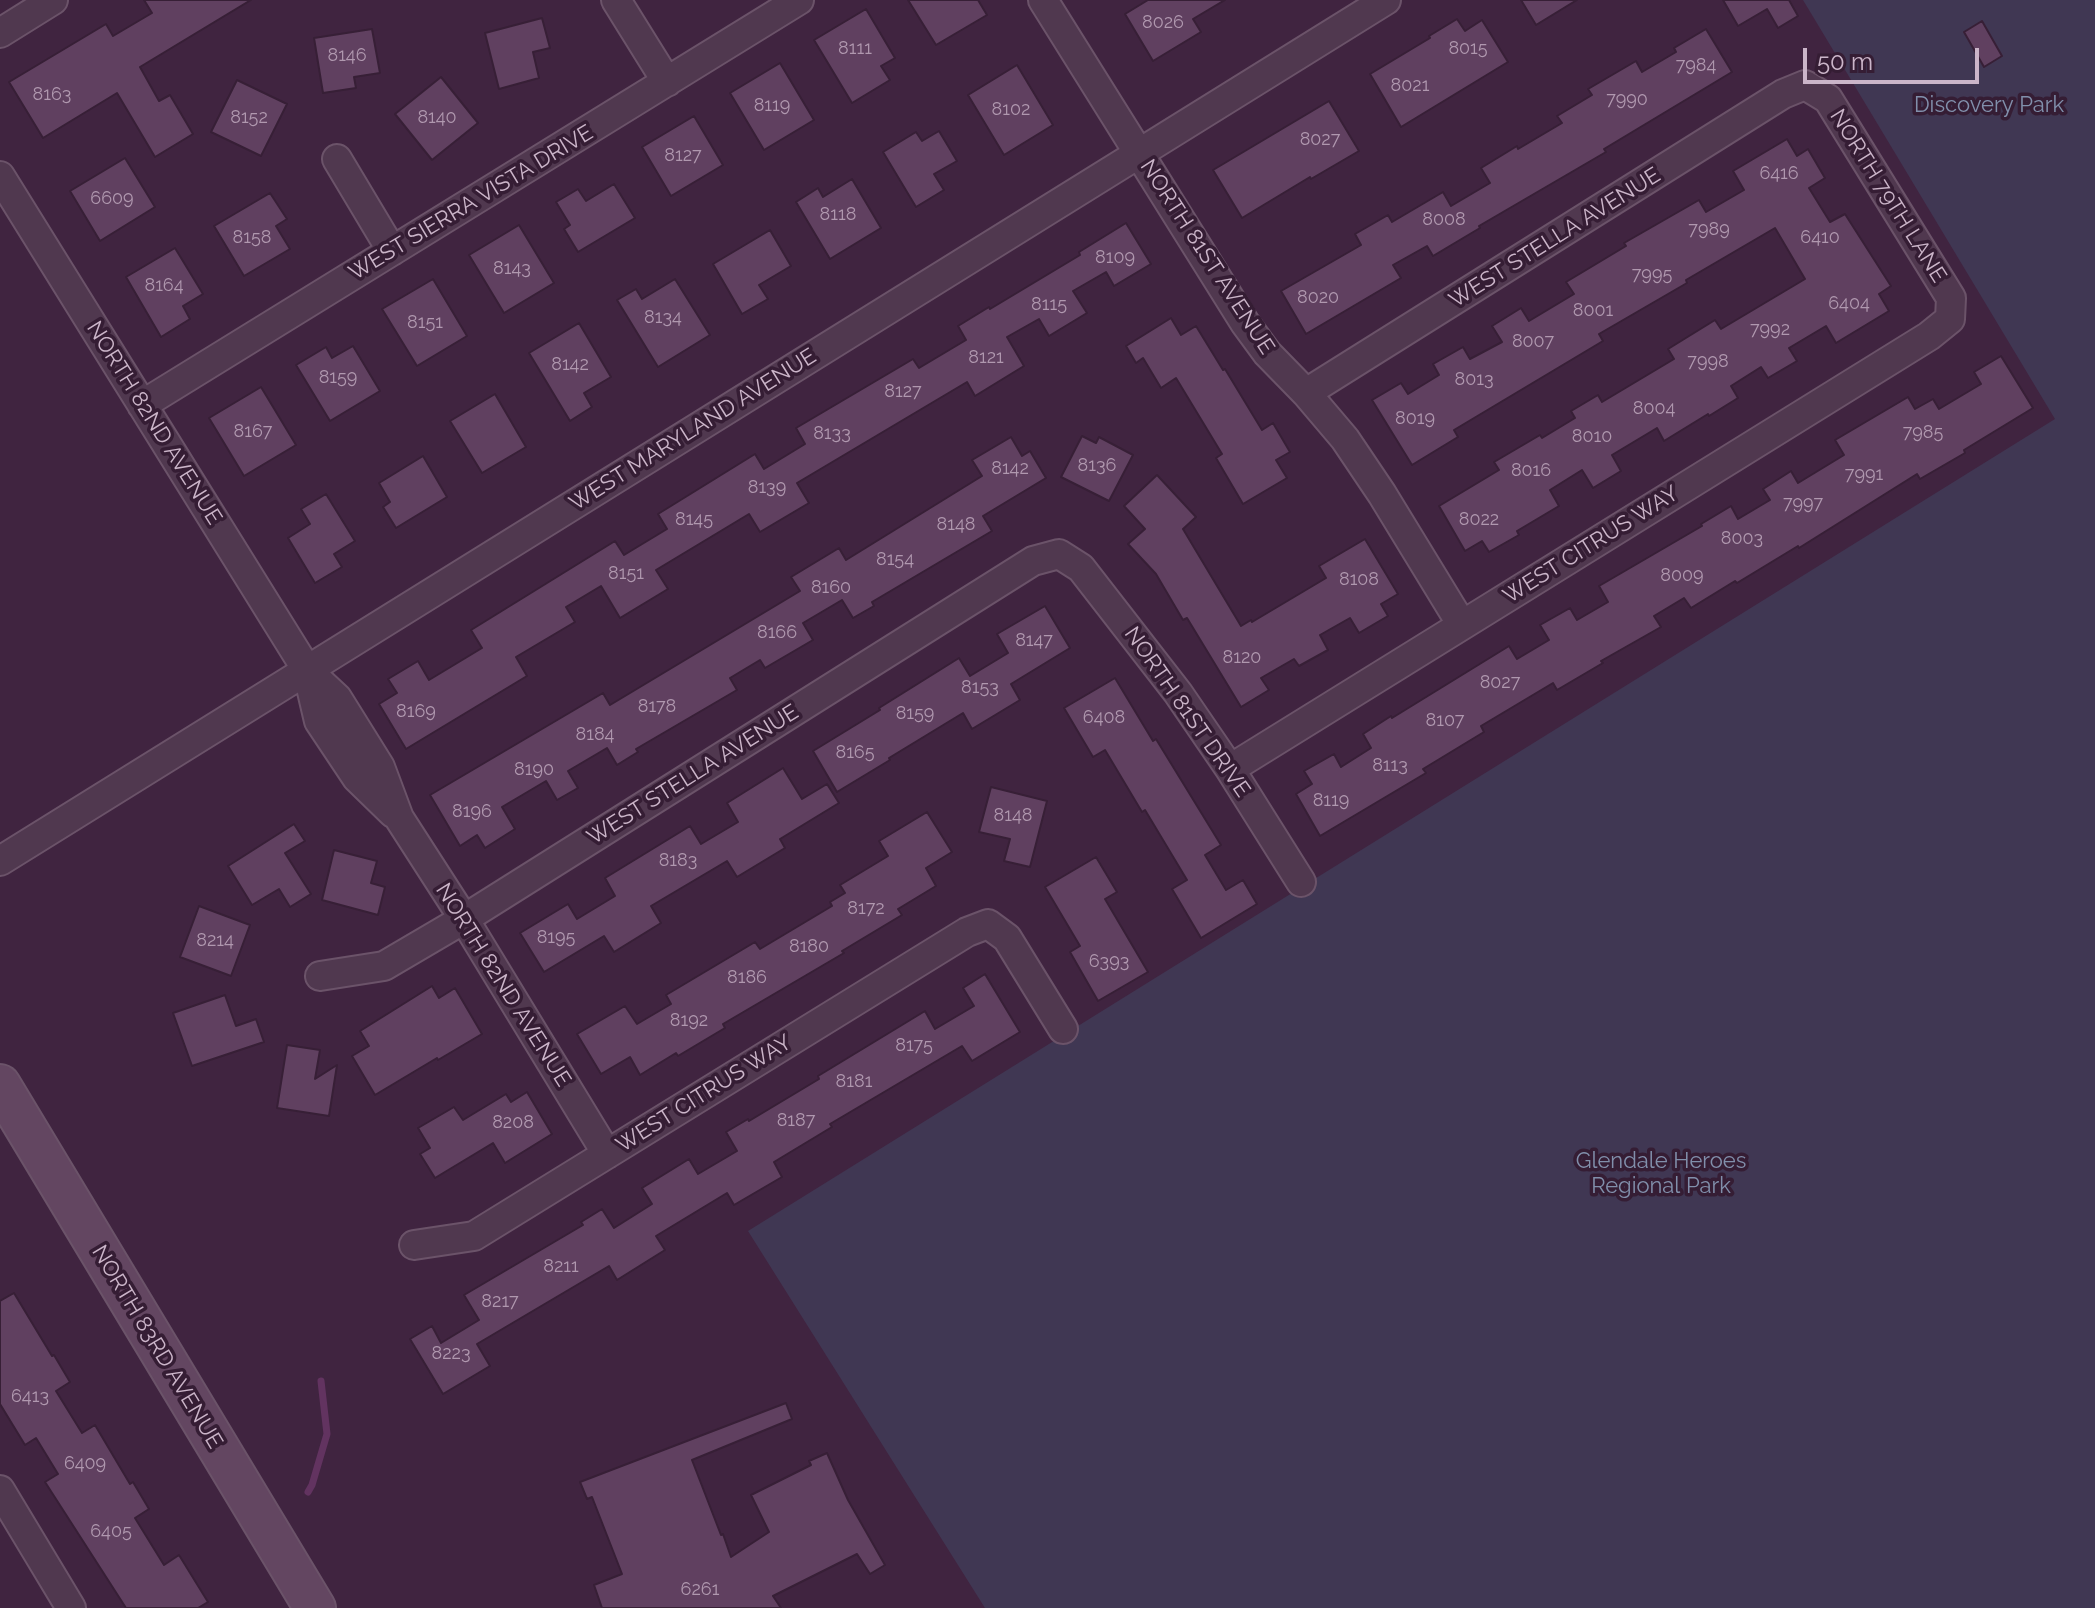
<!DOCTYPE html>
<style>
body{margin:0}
#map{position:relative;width:2095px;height:1608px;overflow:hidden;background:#402440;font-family:Raleway,sans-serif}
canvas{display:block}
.scale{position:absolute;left:1803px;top:48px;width:176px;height:36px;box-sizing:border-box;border:4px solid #cbb5c9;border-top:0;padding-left:10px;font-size:24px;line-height:28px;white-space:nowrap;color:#cbb5c9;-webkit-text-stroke:6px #351d34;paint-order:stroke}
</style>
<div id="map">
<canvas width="2095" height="1608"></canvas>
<div class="scale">50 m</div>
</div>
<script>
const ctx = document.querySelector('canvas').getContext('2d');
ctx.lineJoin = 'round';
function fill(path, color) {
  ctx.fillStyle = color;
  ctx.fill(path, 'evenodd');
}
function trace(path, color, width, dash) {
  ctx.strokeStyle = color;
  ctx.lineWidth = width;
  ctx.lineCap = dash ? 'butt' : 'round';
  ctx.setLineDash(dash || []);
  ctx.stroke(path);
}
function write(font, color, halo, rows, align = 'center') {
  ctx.font = font + ' Raleway,sans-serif';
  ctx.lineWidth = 7;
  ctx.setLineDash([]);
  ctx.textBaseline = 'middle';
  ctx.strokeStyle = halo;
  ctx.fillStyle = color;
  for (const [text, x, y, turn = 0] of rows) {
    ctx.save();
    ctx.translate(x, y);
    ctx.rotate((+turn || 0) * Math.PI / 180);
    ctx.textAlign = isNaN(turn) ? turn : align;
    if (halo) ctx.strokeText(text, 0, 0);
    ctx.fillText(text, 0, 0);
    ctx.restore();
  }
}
fill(new Path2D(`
 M1803 0H2095V1608H985L748 1231 2055 419Z`), '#403753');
trace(new Path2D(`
 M308 1492 312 1485 327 1434 321 1381`), '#623360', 7);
const building = new Path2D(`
 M144 0H251L140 67 159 101 170 95 193 134 155 157 117 93 43 138 9 82 106 24 113 36 152 13Z
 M908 0H978L987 15 936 45Z
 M1148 0H1225L1193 19 1201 32 1153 61 1125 14Z
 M1521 0H1577L1536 25Z
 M1723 0H1789L1798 16 1778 28 1767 9 1738 26Z
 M866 9 895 58 881 66 890 80 852 103 814 40Z
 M542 18 550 48 533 52 539 78 499 89 485 33Z
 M1457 19 1465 31 1482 20 1508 62 1401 127 1370 74 1430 38 1429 36Z
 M1982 21 2002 56 1984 67 1964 32Z
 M372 29 380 73 354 77 356 88 323 93 314 38Z
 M1706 29 1732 72 1604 149 1606 152 1479 226 1480 228 1433 256 1427 246 1393 265 1401 278 1306 334 1281 291 1361 245 1355 234 1388 215 1392 222 1443 192 1451 206 1490 183 1481 168 1517 146 1518 149 1562 123 1557 116 1592 95 1588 89 1636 61 1642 72 1676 52 1674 48Z
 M780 63 814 120 764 150 730 93Z
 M1017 65 1053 125 1004 155 968 95Z
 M441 77 478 123 432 160 395 114Z
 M237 80 287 104 261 156 211 132Z
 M1329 101 1359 151 1311 179 1310 177 1242 218 1213 170Z
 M694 116 723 165 671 196 642 147Z
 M939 131 957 161 934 174 944 190 916 207 883 152 916 132 922 141Z
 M1787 139 1797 156 1808 149 1825 178 1809 188 1830 222 1845 214 1891 286 1879 294 1889 311 1836 343 1826 326 1789 348 1797 361 1768 378 1761 367 1731 386 1738 398 1709 416 1708 414 1664 441 1657 428 1612 455 1621 471 1593 488 1582 470 1550 490 1559 506 1517 531 1519 535 1489 552 1482 541 1465 551 1439 506 1499 470 1494 462 1540 435 1542 438 1575 418 1571 411 1598 395 1602 402 1674 359 1668 349 1715 320 1721 329 1805 279 1775 228 1686 280 1687 283 1599 334 1603 341 1454 430 1458 437 1412 465 1372 400 1401 383 1408 394 1439 375 1433 364 1463 347 1470 359 1502 342 1492 326 1521 308 1529 321 1574 294 1566 282 1626 246 1624 243 1699 200 1706 212 1744 190 1733 171Z
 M125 158 155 207 100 241 70 191Z
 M852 179 881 228 830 259 796 202 818 188 823 197Z
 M614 184 635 218 578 252 564 229 570 225 556 202 578 189 586 201Z
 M270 193 287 219 276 226 290 249 244 276 214 226Z
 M1126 223 1151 264 1114 286 1106 272 1073 291 1087 313 1049 336 1039 319 1007 337 1024 366 975 396 967 382 797 483 809 503 760 532 749 514 656 570 668 589 620 618 601 586 566 607 575 622 516 657 527 676 406 749 379 704 397 693 388 679 418 661 429 680 482 648 471 630 615 541 624 555 667 529 658 514 755 454 764 469 805 444 796 428 913 359 919 368 966 340 958 326 989 307 990 309 1080 255 1079 252Z
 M519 225 554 283 504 313 469 255Z
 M770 230 791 266 759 285 768 299 742 314 713 264Z
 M175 248 203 294 183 306 190 319 161 337 126 277Z
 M433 279 467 336 417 366 382 309Z
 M675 279 710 335 658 367 617 300 636 289 642 299Z
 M1171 318 1181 335 1196 326 1223 370 1225 369 1262 430 1273 423 1290 452 1276 460 1287 478 1243 504 1216 458 1222 454 1176 378 1161 388 1143 358 1136 363 1126 346Z
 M579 323 611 377 584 393 592 407 570 421 529 353Z
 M353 346 380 391 330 421 296 365 326 347 332 358Z
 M2001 356 2033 408 1964 450 1965 453 1920 479 1917 474 1799 548 1798 546 1737 583 1735 581 1691 608 1684 598 1654 616 1661 627 1601 661 1603 663 1557 690 1553 683 1481 726 1484 732 1423 769 1426 773 1320 836 1296 794 1312 784 1304 771 1334 754 1341 767 1371 748 1363 734 1391 716 1392 718 1509 646 1517 659 1549 640 1540 625 1570 608 1577 620 1608 602 1599 586 1702 526 1701 524 1731 506 1738 519 1770 500 1763 489 1791 471 1798 483 1844 455 1835 440 1908 397 1915 409 1933 399 1939 409 1981 384 1974 372Z
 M261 387 296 445 244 476 209 418Z
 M495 394 526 447 482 473 450 421Z
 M1082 436 1096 443 1099 437 1133 455 1109 501 1061 477Z
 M1011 437 1022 456 1030 451 1046 478 983 516 992 531 872 602 874 606 853 618 842 600 803 623 813 640 765 668 760 660 730 678 737 690 636 749 638 752 617 765 607 748 568 771 578 788 557 800 546 781 502 807 515 829 485 848 477 835 460 846 430 795 603 693 610 705 800 591 791 577 839 548 846 560 982 476 972 460Z
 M423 456 447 497 396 528 383 507 390 502 379 483Z
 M1157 475 1196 517 1183 529 1241 626 1251 620 1252 622 1326 578 1319 566 1365 539 1398 594 1381 604 1388 616 1359 633 1350 618 1320 635 1328 650 1299 666 1294 659 1261 678 1269 690 1241 707 1187 618 1183 620 1156 574 1128 544 1145 529 1124 506Z
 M326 494 355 541 334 554 342 567 315 583 288 538 310 524 301 509Z
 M1045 606 1070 648 1011 684 1020 700 972 729 963 713 889 758 890 760 837 792 813 751 880 710 879 708 959 658 970 676 1008 653 997 634Z
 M1115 678 1153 741 1156 739 1221 845 1205 855 1226 890 1243 880 1257 904 1201 938 1172 889 1187 880 1145 810 1142 812 1105 750 1093 757 1064 708Z
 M783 768 802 799 827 784 839 803 780 839 785 848 737 877 727 861 651 906 661 923 614 952 604 936 544 972 520 933 568 904 577 919 615 896 605 878 690 826 701 844 738 822 727 803Z
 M991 787 1047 801 1030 867 1004 861 1010 839 979 832Z
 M927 812 952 852 926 868 936 886 898 909 902 915 842 951 844 953 723 1024 725 1028 678 1056 676 1053 640 1075 630 1057 601 1074 577 1034 625 1006 637 1024 671 1004 666 995 755 942 760 949 832 906 830 902 845 893 840 885 888 856 879 841Z
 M294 824 305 841 285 853 311 894 290 907 279 889 252 905 228 866Z
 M334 850 377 861 371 883 385 887 378 915 322 900Z
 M1096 857 1117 892 1105 899 1148 972 1098 1001 1070 952 1080 946 1045 887Z
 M199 906 250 925 231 976 180 957Z
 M985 974 1020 1032 972 1061 962 1046 830 1124 832 1127 774 1162 782 1177 734 1205 727 1193 656 1236 665 1250 617 1280 609 1266 477 1344 490 1366 443 1394 410 1339 432 1326 441 1343 479 1320 464 1295 583 1225 581 1222 602 1209 614 1228 652 1204 642 1188 689 1159 698 1174 737 1151 726 1132 748 1119 749 1121 819 1079 818 1076 925 1011 935 1029 974 1006 963 988Z
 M432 986 439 998 455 988 482 1034 438 1060 437 1058 375 1095 352 1056 369 1046 360 1031Z
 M225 995 236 1026 256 1019 264 1042 192 1066 173 1013Z
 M287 1045 320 1050 315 1079 337 1065 329 1116 277 1108Z
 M527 1092 552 1134 505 1163 493 1143 435 1178 420 1154 430 1148 418 1128 454 1107 463 1120 506 1094 511 1102Z
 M14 1293 52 1356 54 1355 70 1382 56 1391 82 1433 95 1425 130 1484 133 1482 149 1509 135 1518 164 1565 179 1555 208 1602 198 1608H126L45 1482 58 1474 36 1438 25 1445 0 1404V1301Z
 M786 1403 792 1419 692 1460 721 1535 723 1534 731 1557 769 1532 751 1495 811 1465 809 1461 827 1453 848 1500 885 1565 870 1574 857 1554 773 1596 781 1608H602L594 1585 622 1574 592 1497 587 1499 580 1482Z`);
fill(building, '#604060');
trace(building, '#371f36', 2);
const minor = new Path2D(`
 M616 0 667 82
 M1043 0 1245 323 1267 353 1306 393 1345 439 1382 494 1462 625
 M0 33 53 0
 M337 159 392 251
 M0 176 307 670 337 698 380 767 399 818 464 919 607 1154
 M142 405 799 0
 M307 670 319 721 357 778 393 813
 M1230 769 1929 336 1950 319 1951 298 1828 99 1805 85 1783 94 1306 393
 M0 861 1386 0
 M320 976 384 966 464 919 1033 561 1059 554 1081 568 1178 693 1230 769 1301 882
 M414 1245 474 1236 967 932 988 924 1007 938 1063 1029
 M0 1490 71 1608`);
const secondary = new Path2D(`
 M0 1085 315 1608`);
trace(minor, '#6b5369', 32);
trace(secondary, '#6b5369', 44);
trace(minor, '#50384f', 28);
trace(secondary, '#634661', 40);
write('18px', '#b098af', null, [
 ["8026",1163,23],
 ["8111",855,49],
 ["8015",1468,49],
 ["8146",347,56],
 ["7984",1696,66],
 ["8021",1410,86],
 ["8163",52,95],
 ["7990",1627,100],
 ["8119",772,106],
 ["8102",1011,110],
 ["8152",249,118],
 ["8140",437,118],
 ["8027",1320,140],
 ["8127",683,156],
 ["6416",1779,174],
 ["6609",112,199],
 ["8118",838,215],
 ["8008",1444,220],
 ["7989",1709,230],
 ["8158",252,238],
 ["6410",1820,238],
 ["8109",1115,258],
 ["8143",512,269],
 ["7995",1652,275],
 ["8164",164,286],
 ["8020",1318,298],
 ["6404",1849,304],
 ["8115",1049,305],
 ["8001",1593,311],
 ["8134",663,318],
 ["8151",425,323],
 ["7992",1770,330],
 ["8007",1533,342],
 ["8121",986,358],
 ["7998",1708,362],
 ["8142",570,365],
 ["8159",338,378],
 ["8013",1474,380],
 ["8127",903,392],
 ["8004",1654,409],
 ["8019",1415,419],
 ["8167",253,432],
 ["7985",1923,433],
 ["8133",832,434],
 ["8010",1592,437],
 ["8136",1097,466],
 ["8142",1010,469],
 ["8016",1531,471],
 ["7991",1864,475],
 ["8139",767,488],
 ["7997",1803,504],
 ["8145",694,520],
 ["8022",1479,520],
 ["8148",956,525],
 ["8003",1742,539],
 ["8154",895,560],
 ["8151",626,574],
 ["8009",1682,576],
 ["8108",1359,580],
 ["8160",831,588],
 ["8166",777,633],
 ["8147",1034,641],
 ["8120",1242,658],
 ["8027",1500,683],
 ["8153",980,688],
 ["8178",657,707],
 ["8169",416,712],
 ["8159",915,714],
 ["6408",1104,718],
 ["8107",1445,721],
 ["8184",595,735],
 ["8165",855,753],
 ["8113",1390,766],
 ["8190",534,770],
 ["8119",1331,801],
 ["8196",472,812],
 ["8148",1013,816],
 ["8183",678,861],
 ["8172",866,909],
 ["8195",556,938],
 ["8214",215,941],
 ["8180",809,947],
 ["6393",1109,962],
 ["8186",747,978],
 ["8192",689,1021],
 ["8175",914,1046],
 ["8181",854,1082],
 ["8187",796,1121],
 ["8208",513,1123],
 ["8211",561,1267],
 ["8217",500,1302],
 ["8223",451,1354],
 ["6413",30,1397],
 ["6409",85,1464],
 ["6405",111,1532],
 ["6261",700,1590]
]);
write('22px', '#818fab', '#351d34', [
 ["Discovery Park",1989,105],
 ["Glendale Heroes",1661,1161],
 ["Regional Park",1661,1186]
]);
write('22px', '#cbb5c9', '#351d34', [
 ["NORTH 79TH LANE",1888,196,58],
 ["WEST SIERRA VISTA DRIVE",471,203,-31],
 ["WEST STELLA AVENUE",1555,238,-32],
 ["NORTH 81ST AVENUE",1207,257,57],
 ["NORTH 82ND AVENUE",154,423,58],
 ["WEST MARYLAND AVENUE",693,430,-32],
 ["WEST CITRUS WAY",1591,545,-32],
 ["NORTH 81ST DRIVE",1187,712,55],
 ["WEST STELLA AVENUE",693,775,-32],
 ["NORTH 82ND AVENUE",503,985,58],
 ["WEST CITRUS WAY",704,1094,-32],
 ["NORTH 83RD AVENUE",157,1347,59]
]);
</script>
